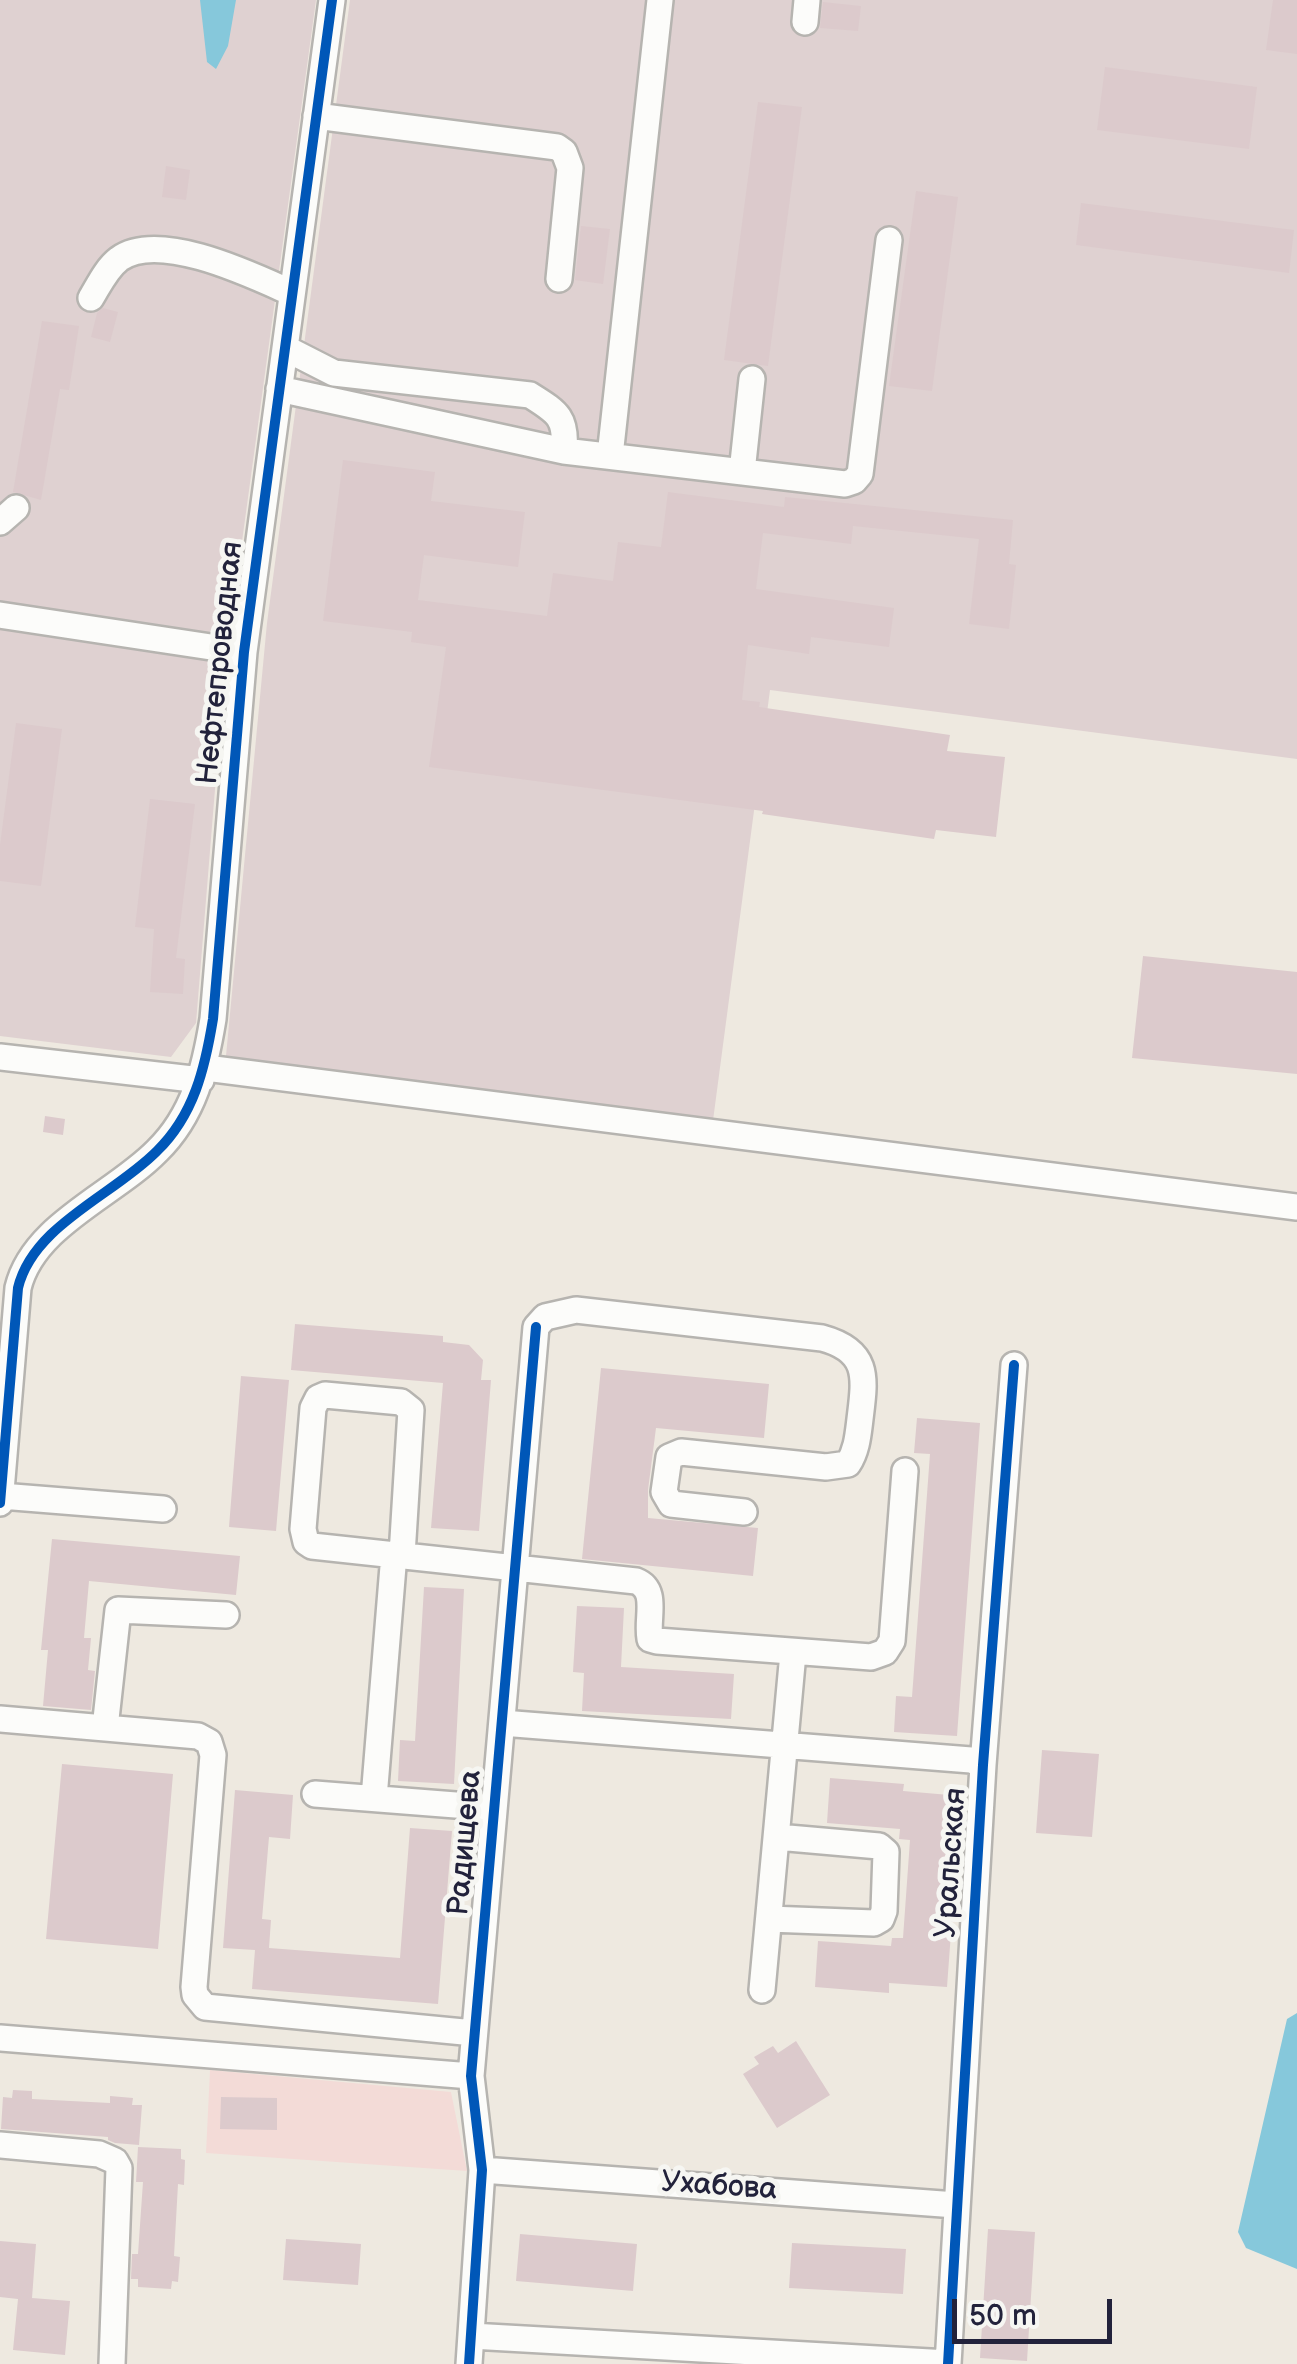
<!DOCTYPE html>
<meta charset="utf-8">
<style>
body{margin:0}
#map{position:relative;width:1297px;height:2364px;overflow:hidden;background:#eee9e0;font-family:"Balsamiq Sans",sans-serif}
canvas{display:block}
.scale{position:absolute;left:952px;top:2299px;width:160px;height:45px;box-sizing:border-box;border:5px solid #22223b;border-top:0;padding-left:12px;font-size:30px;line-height:35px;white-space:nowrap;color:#22223b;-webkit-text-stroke:8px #f6f6f2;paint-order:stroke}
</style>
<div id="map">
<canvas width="1297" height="2364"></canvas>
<div class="scale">50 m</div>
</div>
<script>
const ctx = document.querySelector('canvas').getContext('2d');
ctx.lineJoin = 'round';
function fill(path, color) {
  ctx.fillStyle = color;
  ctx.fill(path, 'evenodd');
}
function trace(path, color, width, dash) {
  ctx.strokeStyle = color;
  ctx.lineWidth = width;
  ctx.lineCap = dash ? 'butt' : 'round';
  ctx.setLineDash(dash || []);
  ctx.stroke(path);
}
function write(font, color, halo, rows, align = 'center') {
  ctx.font = font + ' "Balsamiq Sans",sans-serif';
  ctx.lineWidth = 10;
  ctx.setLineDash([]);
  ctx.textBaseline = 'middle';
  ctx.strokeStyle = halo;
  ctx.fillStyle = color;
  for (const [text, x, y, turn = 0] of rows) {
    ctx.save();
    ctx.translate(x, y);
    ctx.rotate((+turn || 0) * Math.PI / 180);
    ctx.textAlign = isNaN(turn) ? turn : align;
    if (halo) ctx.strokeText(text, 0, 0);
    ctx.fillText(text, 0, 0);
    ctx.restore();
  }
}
fill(new Path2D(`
 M210 2070 451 2092 467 2171 206 2153Z`), '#f3dbd7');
fill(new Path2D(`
 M0 0H316L225 666 196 1023 171 1057 0 1036Z
 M350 0H1297V759L770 690 712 1128 224 1077 267 623Z`), '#dfd1d1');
fill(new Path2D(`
 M200 0H236L228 46 216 69 207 62Z
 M1297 2013V2269L1246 2248 1238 2232 1287 2019Z`), '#86c8db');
fill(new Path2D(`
 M1273 0H1297V54L1266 50Z
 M823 2 861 6 858 31 820 28Z
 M1105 67 1257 87 1249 149 1097 130Z
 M758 102 802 107 768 366 724 360Z
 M166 166 190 170 186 200 162 197Z
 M916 191 958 197 932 391 889 386Z
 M1081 203 1294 230 1289 273 1076 245Z
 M581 226 610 229 603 284 575 280Z
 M103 308 118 312 110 342 91 337 97 313Z
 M42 321 79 326 69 390 60 389 41 500 13 492Z
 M343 460 435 472 431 501 525 512 518 567 424 555 418 600 547 616 553 573 613 581 618 542 661 547 668 492 784 507 785 497 1013 520 1009 564 1016 565 1009 629 969 624 979 539 853 526 851 544 763 533 756 589 894 608 889 647 811 637 809 654 748 645 742 700 760 702 759 707 950 735 947 751 1005 757 996 837 936 830 934 839 762 814 763 811 429 767 446 647 411 642 412 632 323 621Z
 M16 723 62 729 41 886 0 881V845Z
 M150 799 195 804 176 958 185 959 183 994 150 992 154 929 135 927Z
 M1143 956 1297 972V1074L1132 1058Z
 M45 1116 65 1119 63 1135 43 1132Z
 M295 1324 443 1336V1342L469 1345 483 1360 481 1380H491L479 1531 431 1528 443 1383 291 1370Z
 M601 1368 769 1384 764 1438 656 1428 648 1490V1518L758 1528 753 1576 582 1559Z
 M241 1376 289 1380 276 1531 229 1527Z
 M917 1418 980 1423 957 1736 894 1732 896 1696 912 1697 930 1454 914 1453Z
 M52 1539 240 1556 236 1595 89 1581 84 1638H91L88 1670 95 1671 91 1710 43 1706 48 1650H41Z
 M424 1587 464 1589 454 1784 398 1781 400 1740 415 1741Z
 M577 1606 624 1608 621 1667 734 1674 731 1719 582 1711 584 1673 573 1672Z
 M1042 1750 1099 1754 1092 1837 1036 1833Z
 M62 1764 173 1774 158 1949 46 1939Z
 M830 1778 904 1784 903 1791 961 1796 947 1987 889 1983V1993L815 1987 818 1941 891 1946 892 1938H903L910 1840 899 1839 900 1829 827 1823Z
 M235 1790 293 1795 290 1839 269 1837 262 1919 271 1920 269 1948 400 1958 410 1828 452 1831 438 2004 252 1989 255 1950 223 1948Z
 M796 2041 830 2095 777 2128 743 2074 759 2064 754 2057 773 2046 778 2053Z
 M13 2090 32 2091V2099L110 2103V2096L133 2098 132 2105H142L139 2145 115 2143 108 2140V2137L1 2129 3 2097 12 2098Z
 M221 2097 277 2098V2130L220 2129Z
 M138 2147 181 2149V2159L185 2160 184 2185 178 2184 174 2256 180 2257 178 2282 172 2281 171 2289 138 2287V2279H131L132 2254H138L143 2182H136Z
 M988 2229 1035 2232 1027 2361 980 2358Z
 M520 2234 637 2244 633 2291 516 2281Z
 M286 2239 361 2244 358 2285 283 2280Z
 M0 2241 36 2244 32 2298 70 2301 65 2355 13 2350 18 2299 0 2297Z
 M792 2243 906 2249 903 2294 789 2288Z`), '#dccacc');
const minor = new Path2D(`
 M805 22 807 0
 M316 116 557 147 564 152 570 168 559 279
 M91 298C99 285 106 269 119 259 159 230 252 275 292 293
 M285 348 334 373 530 395C557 412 567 417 564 451
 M279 389 564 451 845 484 854 481 860 474 889 240
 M610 456 660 0
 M742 472 752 379
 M0 522 16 508
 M0 615 244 652
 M0 1057 201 1080
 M206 1068 1297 1207
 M1 1496 163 1509
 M0 1503 18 1288C33 1225 114 1195 157 1151 194 1115 205 1068 213 1019L244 652 332 0
 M402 1555 411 1410 401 1402 325 1395 318 1398 313 1408 303 1529 306 1542 312 1546 636 1581C659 1590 646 1618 650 1639L657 1641 871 1657 885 1652 892 1641 905 1471
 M0 1719 198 1736 209 1742 213 1755 194 1987 195 1995 205 2007 474 2033
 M502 1723 971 1760 983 1765
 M105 1728 118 1610 226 1615
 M315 1794 494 1808
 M374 1798 394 1554
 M769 1919 874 1923 881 1919 884 1911 886 1852 879 1846 777 1837
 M762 1990 793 1653
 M0 2038 471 2076
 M0 2145 99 2154 115 2161 119 2168 112 2364
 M482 2170 956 2205
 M471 2336 948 2363
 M469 2364 482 2170 471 2076 536 1327 545 1317 576 1310 822 1338C870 1351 865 1378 860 1419 858 1435 857 1450 848 1464L826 1467 681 1452 669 1457 664 1492 671 1504 744 1512
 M948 2364 983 1765 1014 1365`);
trace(minor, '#b6b4b0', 30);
trace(minor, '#fcfcfa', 25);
trace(new Path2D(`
 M0 1503 18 1288C33 1225 114 1195 157 1151 194 1115 205 1068 213 1019L244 652 332 0
 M469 2364 482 2170 471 2076 536 1327
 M948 2364 983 1765 1014 1365`), '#0057b8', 10);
write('30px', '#22223b', '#f6f6f2', [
 ["Нефтепроводная",221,663,-84],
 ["Радищева",466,1843,-85],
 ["Уральская",952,1863,-86],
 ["Ухабова",719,2187,4]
]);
</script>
